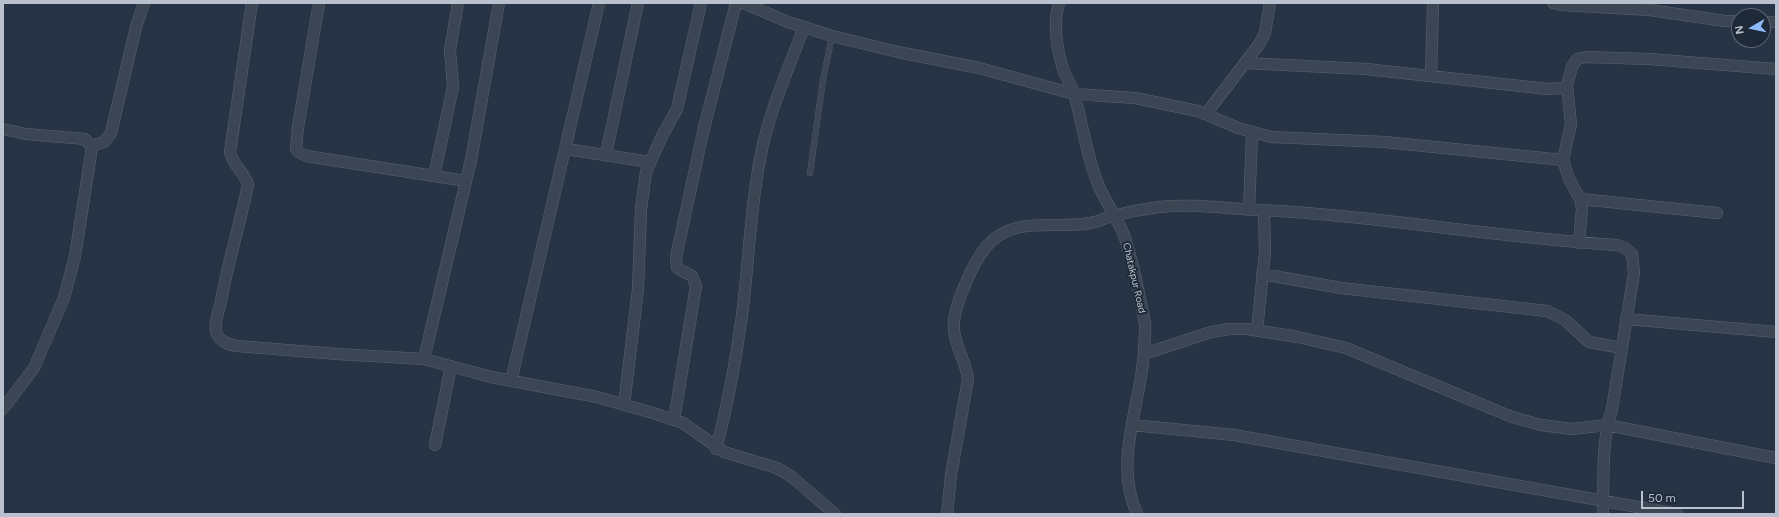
<!DOCTYPE html>
<style>
body{margin:0}
#map{position:relative;width:1779px;height:517px;overflow:hidden;background:#263445;font-family:Figtree,sans-serif}
canvas{display:block}
.frame{position:absolute;inset:0;border:4px solid #b8c1cd;pointer-events:none}
.north{position:absolute;left:1731px;top:8px;width:40px;height:40px;box-sizing:border-box;background:#1f2a39;border:1px solid #5c6674;border-radius:50%;rotate:261deg;font-size:11px;font-weight:700;line-height:16px;text-align:center;color:#b8c1cd}
.north::after{content:'';display:block;margin:auto;width:14px;height:18px;background:#8ebafc;clip-path:polygon(50% 0,100% 100%,50% 72%,0 100%)}
.scale{position:absolute;left:1641px;top:491px;width:103px;height:18px;box-sizing:border-box;border:2px solid #b8c1cd;border-top:0;padding-left:5px;font-size:12px;line-height:14px;white-space:nowrap;color:#b8c1cd;-webkit-text-stroke:3px #1f2a39;paint-order:stroke}
</style>
<div id="map">
<canvas width="1779" height="517"></canvas>
<div class="frame"></div>
<div class="north">N</div>
<div class="scale">50 m</div>
</div>
<script>
const ctx = document.querySelector('canvas').getContext('2d');
ctx.lineJoin = 'round';
function trace(path, color, width, dash) {
  ctx.strokeStyle = color;
  ctx.lineWidth = width;
  ctx.lineCap = dash ? 'butt' : 'round';
  ctx.setLineDash(dash || []);
  ctx.stroke(path);
}
function write(font, color, halo, rows, align = 'center') {
  ctx.font = font + ' Figtree,sans-serif';
  ctx.lineWidth = 4;
  ctx.setLineDash([]);
  ctx.textBaseline = 'middle';
  ctx.strokeStyle = halo;
  ctx.fillStyle = color;
  for (const [text, x, y, turn = 0] of rows) {
    ctx.save();
    ctx.translate(x, y);
    ctx.rotate((+turn || 0) * Math.PI / 180);
    ctx.textAlign = isNaN(turn) ? turn : align;
    if (halo) ctx.strokeText(text, 0, 0);
    ctx.fillText(text, 0, 0);
    ctx.restore();
  }
}
const service = new Path2D(`
 M810 173 823 80 832 36`);
const minor = new Path2D(`
 M252 3 230 152C233 166 243 170 248 185 240 224 228 262 221 301 219 310 214 322 216 331 218 341 227 344 237 346L337 354 424 359 491 377 597 397 653 413 683 423 724 452 777 468 792 477 835 514
 M319 3 298 127 296 149 300 153 306 156 466 181
 M743 3 788 22 832 36 898 52 979 68 1074 94 1135 98 1198 111 1238 128 1271 137 1385 142 1563 160
 M1059 3C1053 23 1057 49 1063 69 1066 77 1071 85 1074 94 1083 124 1086 155 1098 184 1106 204 1120 221 1126 241 1134 268 1140 297 1145 324 1146 332 1144 342 1144 351 1141 406 1113 460 1137 514
 M1553 3 1561 5 1650 10 1725 21H1739
 M1763 22H1776
 M1245 63 1366 69 1548 89 1563 88 1567 85 1572 67 1577 59 1586 57 1649 59 1776 69
 M1431 76 1433 3
 M1567 85 1571 124 1563 160 1569 179 1580 199 1582 208 1579 243
 M1206 114 1260 43 1265 33 1270 3
 M3 129 26 134 85 139 91 146V154L75 256 64 298 34 368 3 409
 M91 146 104 142 111 133 136 27 144 3
 M566 149 650 162
 M606 154 638 3
 M434 176 453 87 450 50 458 3
 M1580 199 1717 213
 M1249 210 1252 133
 M1262 274 1341 288 1547 311 1565 320 1589 342 1622 348
 M1626 319 1776 332
 M1257 330 1265 252 1264 211
 M1144 354 1211 332 1230 329H1247L1298 337 1346 348 1512 417 1541 425 1572 429 1607 425 1776 458
 M424 359 471 160 499 3
 M511 381 599 3
 M624 405 638 289 641 209 646 172 662 136 677 109 701 3
 M674 420 696 286 692 276 677 268 676 257 704 128 736 3
 M1132 425 1234 435 1677 514
 M435 445 451 366
 M716 449C728 404 736 360 742 315 749 263 750 210 760 159 768 114 788 70 804 27
 M947 514 951 475 968 379C966 362 956 348 954 331 951 310 973 263 986 247 1014 214 1055 230 1090 223 1098 222 1105 218 1113 216 1128 212 1143 209 1159 207 1192 203 1228 209 1261 210 1380 216 1498 238 1617 245L1625 248 1632 254 1634 273 1612 409C1601 442 1604 479 1603 514`);
trace(service, '#596371', 6);
trace(minor, '#596371', 12);
trace(service, '#3b4554', 5.5);
trace(minor, '#3b4554', 11);
write('10px', '#b8c1cd', '#1f2a39', [
 ["Chatakpur Road",1134,278,77]
]);
</script>
